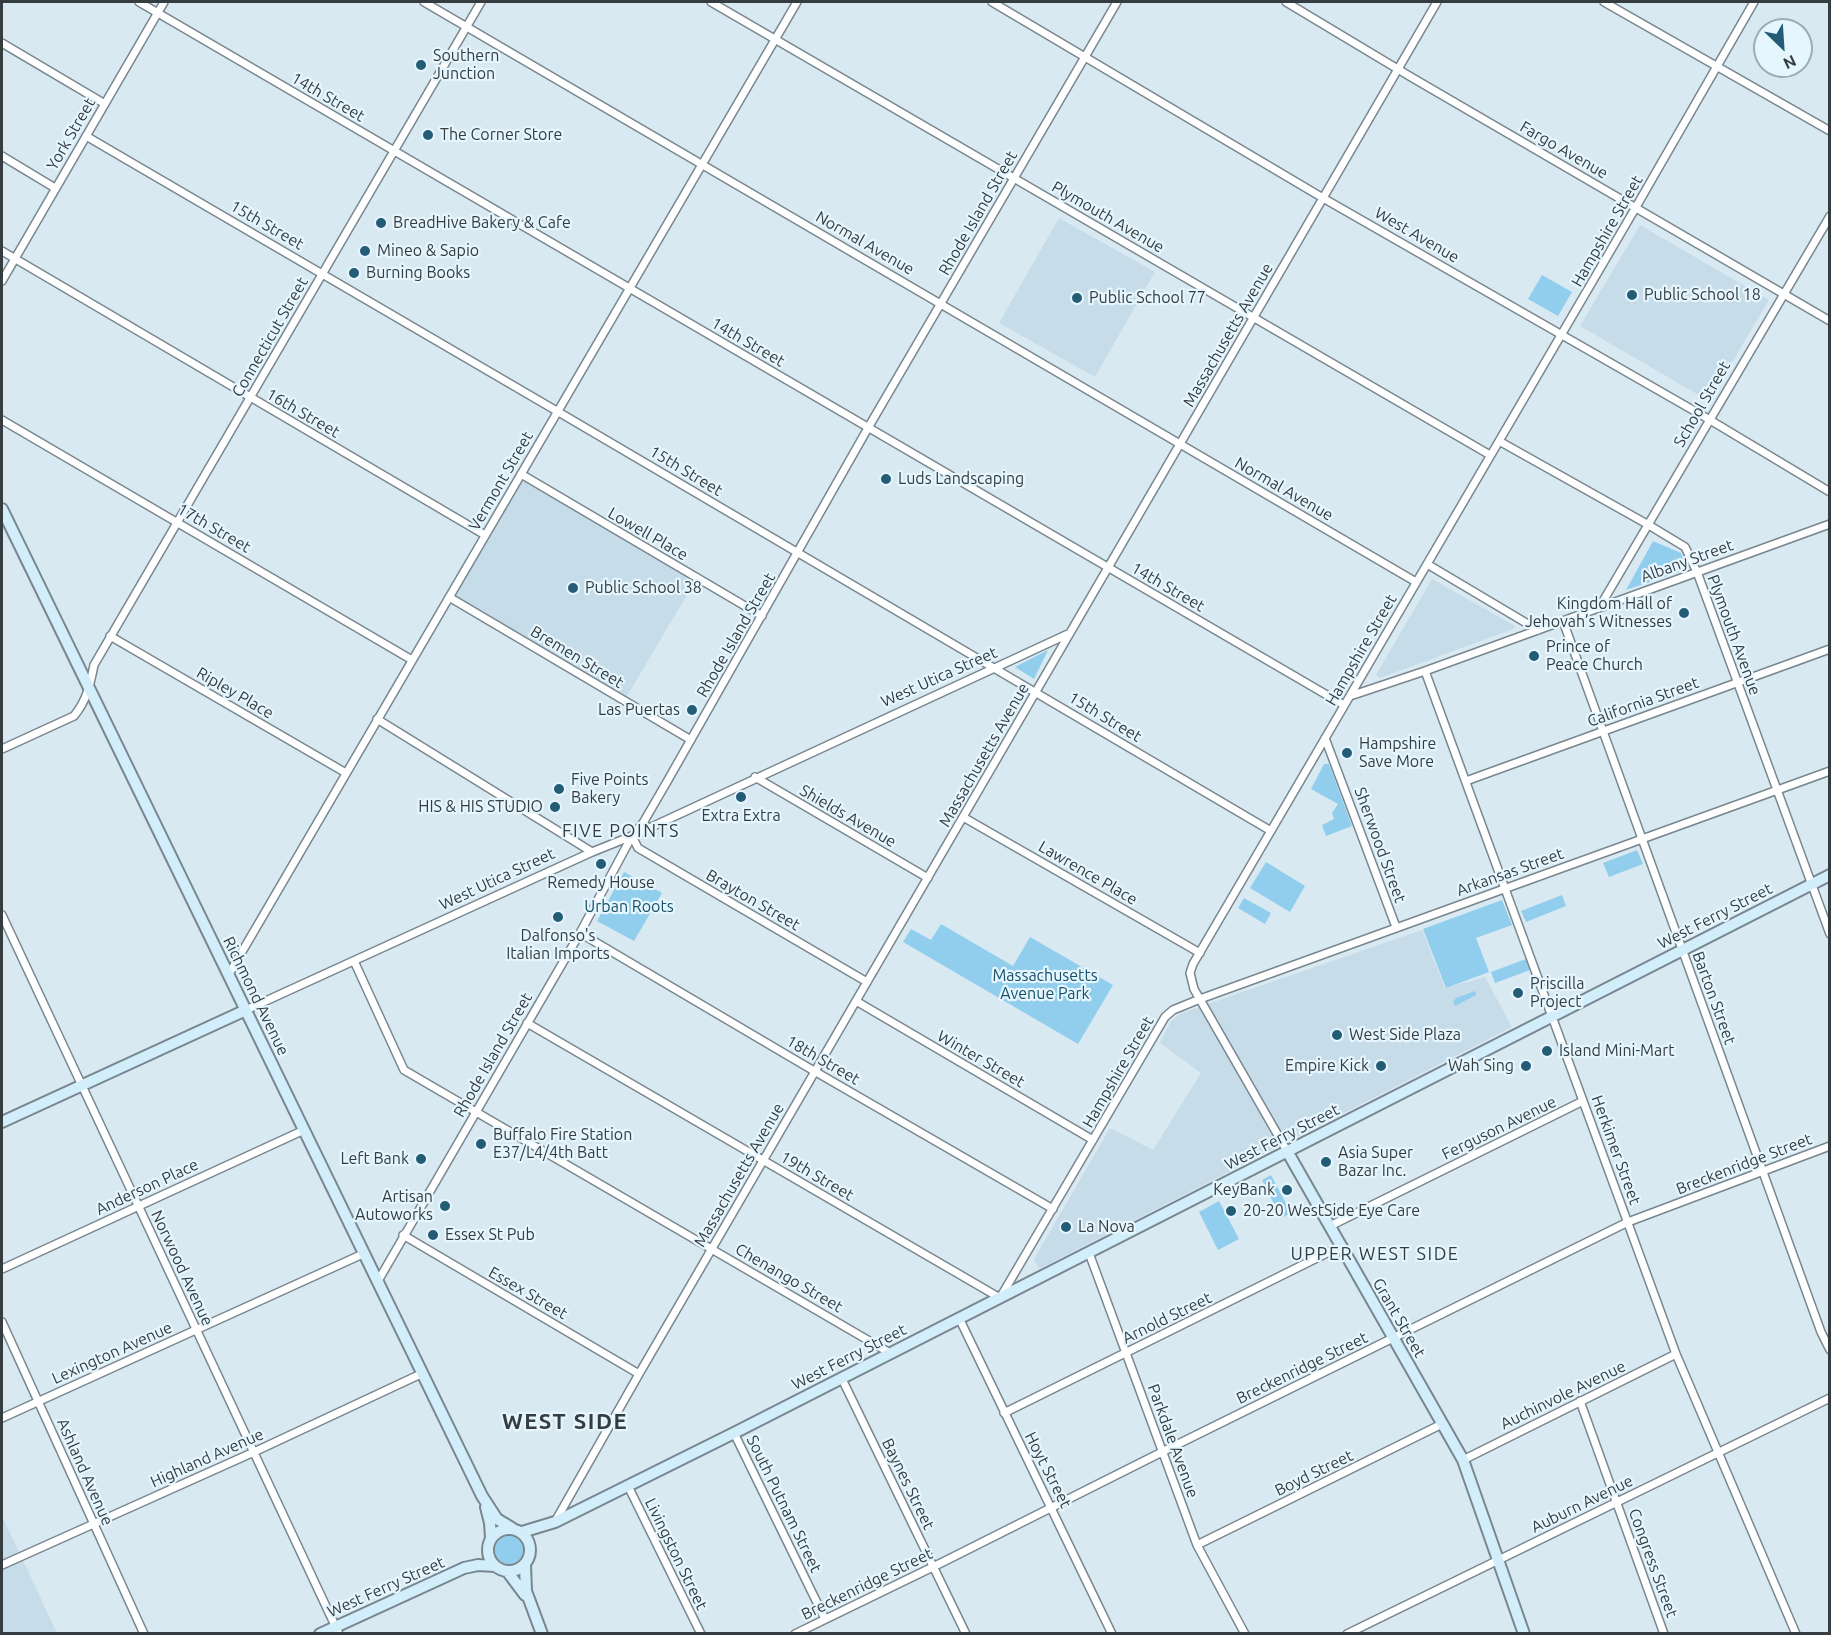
<!DOCTYPE html>
<meta charset="utf-8">
<style>
body{margin:0}
#map{position:relative;width:1831px;height:1635px;overflow:hidden;background:#d9e9f2;font-family:Ubuntu,sans-serif}
canvas{display:block}
.frame{position:absolute;inset:0;border:3px solid #363d40;pointer-events:none}
.north{position:absolute;left:1753px;top:18px;width:60px;height:60px;box-sizing:border-box;background:#e6f6ff;border:2px solid #a0acb3;border-radius:50%;rotate:155deg;font-size:16px;font-weight:700;line-height:24px;text-align:center;color:#363d40}
.north::after{content:'';display:block;margin:auto;width:21px;height:27px;background:#245c76;clip-path:polygon(50% 0,100% 100%,50% 72%,0 100%)}
</style>
<div id="map">
<canvas width="1831" height="1635"></canvas>
<div class="frame"></div>
<div class="north">N</div>
</div>
<script>
const ctx = document.querySelector('canvas').getContext('2d');
ctx.lineJoin = 'round';
function fill(path, color) {
  ctx.fillStyle = color;
  ctx.fill(path, 'evenodd');
}
function trace(path, color, width, dash) {
  ctx.strokeStyle = color;
  ctx.lineWidth = width;
  ctx.lineCap = dash ? 'butt' : 'round';
  ctx.setLineDash(dash || []);
  ctx.stroke(path);
}
function write(font, color, halo, rows, align = 'center') {
  ctx.font = font + ' Ubuntu,sans-serif';
  ctx.lineWidth = 4.5;
  ctx.setLineDash([]);
  ctx.textBaseline = 'middle';
  ctx.strokeStyle = halo;
  ctx.fillStyle = color;
  for (const [text, x, y, turn = 0] of rows) {
    ctx.save();
    ctx.translate(x, y);
    ctx.rotate((+turn || 0) * Math.PI / 180);
    ctx.textAlign = isNaN(turn) ? turn : align;
    if (halo) ctx.strokeText(text, 0, 0);
    ctx.fillText(text, 0, 0);
    ctx.restore();
  }
}
fill(new Path2D(`
 M1059 218 1155 272 1095 377 999 323Z
 M1640 225 1769 300 1709 401 1580 326Z
 M521 474 697 578 624 701 449 597Z
 M1432 579 1515 626 1513 629 1380 678 1376 675Z
 M1422 930 1445 988 1485 977 1512 1027 1039 1269 1034 1259 1110 1128 1153 1150 1201 1073 1160 1043 1171 1021 1182 1013Z
 M2 1516 57 1633H2Z`), '#c6dce9');
fill(new Path2D(`
 M1542 275 1572 292 1558 316 1528 299Z
 M1653 541 1681 553 1687 569 1626 590Z
 M1048 650 1034 679 1015 667Z
 M1324 764H1329L1352 826 1326 836 1322 825 1334 819 1332 813 1338 804 1311 789Z
 M1637 850 1643 864 1609 877 1603 863Z
 M1266 862 1305 886 1290 912 1250 888Z
 M624 872 662 893 634 941 597 921Z
 M1562 895 1566 906 1526 922 1521 911Z
 M1244 898 1271 913 1265 924 1238 908Z
 M1502 900 1512 925 1476 938 1489 972 1446 988 1423 929Z
 M941 924 1013 966 1030 937 1113 985 1078 1044 903 942 911 929 931 940Z
 M1526 959 1530 970 1495 983 1491 972Z
 M1475 991 1476 995 1455 1006 1453 1002 1456 998Z
 M1271 1175 1291 1213 1281 1218 1262 1180Z
 M1219 1201 1239 1239 1218 1250 1199 1212Z
 M495 1550a14 14 0 1 1 28 0a14 14 0 1 1-28 0Z`), '#91ceed');
const street = new Path2D(`
 M139 2 1344 705
 M424 2 1416 582
 M711 2 1490 455
 M992 2 1323 198 1705 417 1830 492
 M1286 2 1411 77 1830 321
 M1604 2 1830 131
 M2 43 105 104
 M86 136 567 417 1271 831
 M2 156 55 188
 M2 251 485 535
 M2 281 164 2
 M2 420 412 660
 M1499 441 1647 524 1685 547 1697 572 1830 934
 M521 474 762 616
 M1427 564 1538 630
 M449 597 691 740
 M1599 608 1830 216
 M1563 621 1821 1332 1830 1350
 M110 636 346 773
 M1425 671 1676 1354 1796 1634
 M1350 696 1425 671 1830 524
 M377 719 592 852
 M1325 738 1396 927
 M2 749 74 716C87 700 90 685 94 665L481 2
 M755 777 928 878
 M1466 781 1830 649
 M963 817 1200 953
 M632 836 638 848 867 982
 M2 915 339 1634
 M580 933 809 1068 1053 1209
 M354 961 404 1070 890 1353
 M229 974 797 2
 M856 1001 1093 1140
 M246 1010 592 852 632 836 1068 634
 M527 1023 1000 1298 1165 1017 1173 1010 1200 999 1830 771
 M1287 1151 1194 989 1190 973 1193 964 1636 207 1754 2
 M1330 1226 1583 1101
 M403 1235 639 1374
 M1089 1253 1197 1545 1245 1634
 M2 1269 304 1130
 M378 1281 580 933 632 836 643 823 668 780 868 428 1117 2
 M959 1318 1112 1634
 M2 1322 144 1634
 M842 1379 966 1634
 M1580 1401 1664 1634
 M1004 1413 1341 1246
 M2 1418 365 1253
 M734 1433 825 1619
 M1463 1460 1676 1354
 M628 1486 701 1634
 M556 1520 639 1374 1437 2
 M1197 1545 1442 1424
 M2 1565 254 1452 423 1373
 M795 1634 941 1563 1170 1448 1628 1222 1830 1146
 M1347 1634 1830 1398`);
const secondary = new Path2D(`
 M2 509 482 1496 497 1519 512 1528
 M2 1122 246 1010
 M1287 1151 1463 1460 1524 1634
 M486 1507 490 1523 491 1538
 M488 1550a21 21 0 1 1 42 0a21 21 0 1 1-42 0Z
 M522 1532 555 1522 734 1433 1830 875
 M525 1565 526 1591 542 1634
 M507 1571 525 1595
 M320 1634 464 1568 478 1565 495 1566`);
trace(street, '#78878f', 10);
trace(secondary, '#78878f', 14);
trace(street, '#fff', 7);
trace(secondary, '#d3eefb', 10);
for (const [x, y, r, color] of [
 [421,65,6,"#245c76"],
 [428,135,6,"#245c76"],
 [381,223,6,"#245c76"],
 [365,251,6,"#245c76"],
 [354,273,6,"#245c76"],
 [1632,295,6,"#245c76"],
 [1077,298,6,"#245c76"],
 [886,479,6,"#245c76"],
 [573,588,6,"#245c76"],
 [1684,613,6,"#245c76"],
 [1534,656,6,"#245c76"],
 [692,710,6,"#245c76"],
 [1347,753,6,"#245c76"],
 [559,789,6,"#245c76"],
 [741,797,6,"#245c76"],
 [555,807,6,"#245c76"],
 [601,864,6,"#245c76"],
 [558,917,6,"#245c76"],
 [1518,993,6,"#245c76"],
 [1337,1035,6,"#245c76"],
 [1547,1051,6,"#245c76"],
 [1381,1066,6,"#245c76"],
 [1526,1066,6,"#245c76"],
 [481,1144,6,"#245c76"],
 [421,1159,6,"#245c76"],
 [1326,1162,6,"#245c76"],
 [1287,1190,6,"#245c76"],
 [445,1206,6,"#245c76"],
 [1231,1211,6,"#245c76"],
 [1066,1227,6,"#245c76"],
 [433,1235,6,"#245c76"]
]) {
  const dot = new Path2D();
  dot.arc(x, y, r, 0, 2 * Math.PI);
  ctx.fillStyle = color;
  ctx.fill(dot);
  trace(dot, '#e6f6ff', 2);
}
write('16px', '#363d40', '#e6f6ff', [
 ["Southern",433,56],
 ["Junction",433,74],
 ["The Corner Store",440,135],
 ["BreadHive Bakery & Cafe",393,223],
 ["Mineo & Sapio",377,251],
 ["Burning Books",366,273],
 ["Public School 18",1644,295],
 ["Public School 77",1089,298],
 ["Luds Landscaping",898,479],
 ["Public School 38",585,588],
 ["Kingdom Hall of",1672,604,"right"],
 ["Jehovah’s Witnesses",1672,622,"right"],
 ["Prince of",1546,647],
 ["Peace Church",1546,665],
 ["Las Puertas",680,710,"right"],
 ["Hampshire",1359,744],
 ["Save More",1359,762],
 ["Five Points",571,780],
 ["Bakery",571,798],
 ["HIS & HIS STUDIO",543,807,"right"],
 ["Extra Extra",741,816,"center"],
 ["Remedy House",601,883,"center"],
 ["Dalfonso's",558,936,"center"],
 ["Italian Imports",558,954,"center"],
 ["Priscilla",1530,984],
 ["Project",1530,1002],
 ["West Side Plaza",1349,1035],
 ["Island Mini-Mart",1559,1051],
 ["Empire Kick",1369,1066,"right"],
 ["Wah Sing",1514,1066,"right"],
 ["Buffalo Fire Station",493,1135],
 ["E37/L4/4th Batt",493,1153],
 ["Asia Super",1338,1153],
 ["Bazar Inc.",1338,1171],
 ["Left Bank",409,1159,"right"],
 ["KeyBank",1275,1190,"right"],
 ["Artisan",433,1197,"right"],
 ["Autoworks",433,1215,"right"],
 ["20-20 WestSide Eye Care",1243,1211],
 ["La Nova",1078,1227],
 ["Essex St Pub",445,1235]
], 'left');
write('16px', '#363d40', '#e6f6ff', [
 ["14th Street",328,97,30],
 ["York Street",71,134,-60],
 ["Fargo Avenue",1564,150,30],
 ["Rhode Island Street",978,213,-60],
 ["Plymouth Avenue",1108,217,30],
 ["15th Street",267,225,30],
 ["Hampshire Street",1607,231,-60],
 ["West Avenue",1417,235,30],
 ["Normal Avenue",865,243,30],
 ["Massachusetts Avenue",1228,335,-60],
 ["Connecticut Street",270,337,-60],
 ["14th Street",748,342,30],
 ["School Street",1702,404,-60],
 ["16th Street",303,413,30],
 ["15th Street",686,471,31],
 ["Vermont Street",501,481,-60],
 ["Normal Avenue",1284,489,30],
 ["17th Street",214,528,30],
 ["Lowell Place",648,534,30],
 ["Albany Street",1687,561,-20],
 ["14th Street",1168,587,30],
 ["Rhode Island Street",736,635,-60],
 ["Plymouth Avenue",1734,635,70],
 ["Hampshire Street",1361,650,-60],
 ["Bremen Street",577,657,31],
 ["West Utica Street",939,677,-24],
 ["Ripley Place",235,693,30],
 ["California Street",1643,702,-20],
 ["15th Street",1105,717,31],
 ["Massachusetts Avenue",984,755,-60],
 ["Shields Avenue",848,816,30],
 ["Sherwood Street",1380,845,70],
 ["Arkansas Street",1510,872,-20],
 ["Lawrence Place",1088,873,30],
 ["West Utica Street",497,879,-25],
 ["Brayton Street",753,900,30],
 ["West Ferry Street",1715,916,-27],
 ["Richmond Avenue",256,996,64],
 ["Barton Street",1714,998,70],
 ["Rhode Island Street",493,1055,-60],
 ["Winter Street",981,1059,30],
 ["18th Street",823,1060,30],
 ["Hampshire Street",1118,1072,-60],
 ["Ferguson Avenue",1499,1128,-26],
 ["West Ferry Street",1282,1137,-27],
 ["Herkimer Street",1616,1150,70],
 ["Breckenridge Street",1744,1164,-21],
 ["Massachusetts Avenue",739,1175,-60],
 ["19th Street",817,1176,30],
 ["Anderson Place",147,1187,-25],
 ["Norwood Avenue",182,1268,65],
 ["Chenango Street",789,1278,30],
 ["Essex Street",528,1293,30],
 ["Arnold Street",1167,1318,-26],
 ["Grant Street",1399,1318,60],
 ["Lexington Avenue",112,1353,-24],
 ["West Ferry Street",849,1357,-27],
 ["Breckenridge Street",1302,1368,-26],
 ["Auchinvole Avenue",1563,1395,-26],
 ["Parkdale Avenue",1173,1441,70],
 ["Highland Avenue",207,1458,-24],
 ["Hoyt Street",1048,1470,63],
 ["Ashland Avenue",85,1472,66],
 ["Boyd Street",1314,1473,-26],
 ["Baynes Street",908,1484,64],
 ["South Putnam Street",784,1504,64],
 ["Auburn Avenue",1582,1504,-26],
 ["Livingston Street",676,1554,64],
 ["Congress Street",1653,1563,70],
 ["Breckenridge Street",867,1584,-26],
 ["West Ferry Street",386,1587,-24]
]);
write('16px', '#18516a', '#e6f6ff', [
 ["Urban Roots",629,907],
 ["Massachusetts",1045,976],
 ["Avenue Park",1045,994]
]);
ctx.letterSpacing = '1.5px';
write('18px', '#363d40', '#e6f6ff', [
 ["FIVE POINTS",621,831],
 ["UPPER WEST SIDE",1375,1254]
]);
ctx.letterSpacing = '0px';
ctx.letterSpacing = '1.5px';
write('bold 22px', '#363d40', '#e6f6ff', [
 ["WEST SIDE",565,1422]
]);
ctx.letterSpacing = '0px';
</script>
